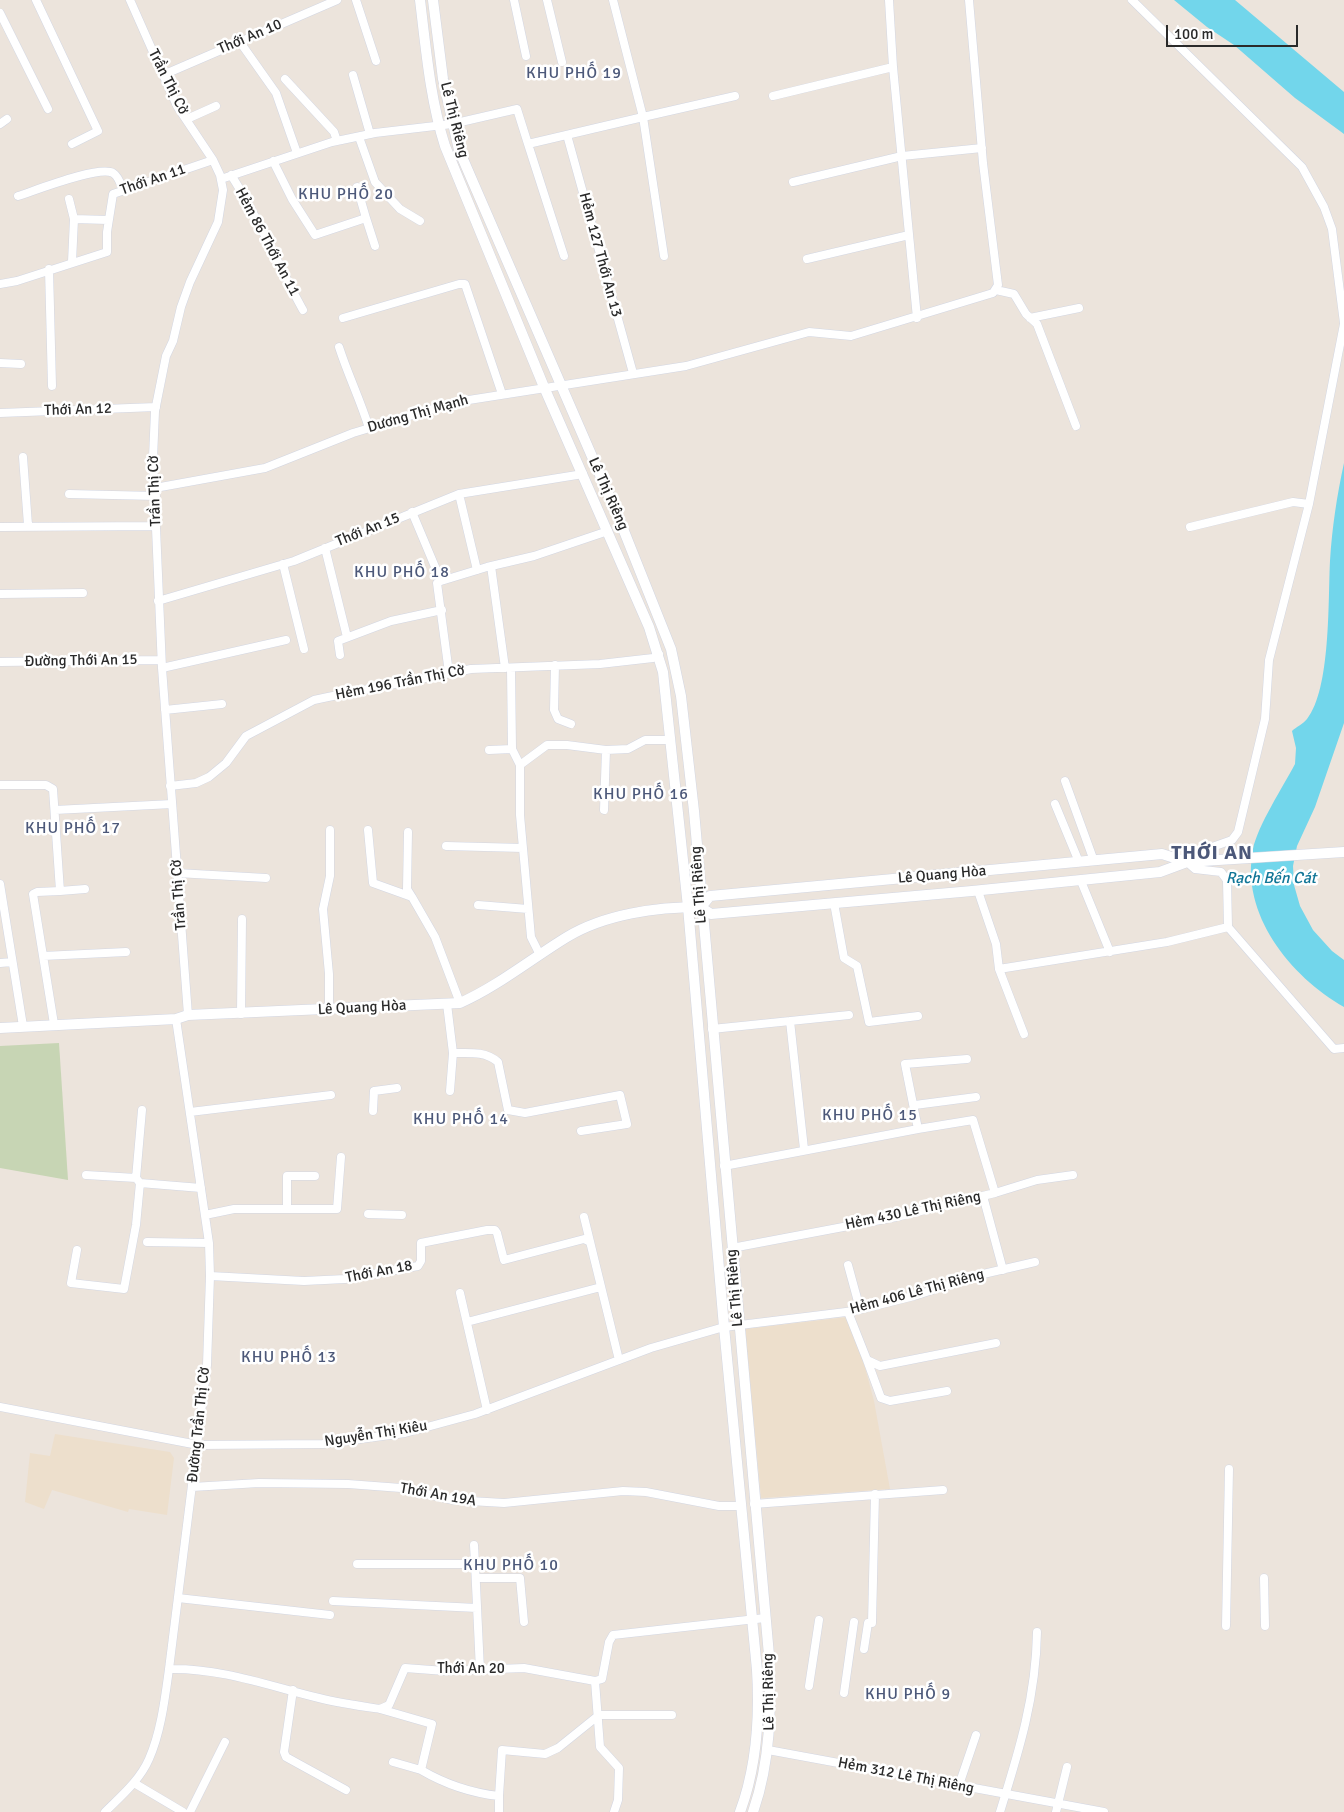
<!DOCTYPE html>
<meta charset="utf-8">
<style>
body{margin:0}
#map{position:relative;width:1344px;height:1812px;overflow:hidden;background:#ece4dc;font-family:Signika,sans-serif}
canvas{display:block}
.scale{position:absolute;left:1166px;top:25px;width:132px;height:22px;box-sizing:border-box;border:2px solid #2a2a2a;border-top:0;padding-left:6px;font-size:15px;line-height:18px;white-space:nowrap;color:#2a2a2a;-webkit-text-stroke:4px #fff;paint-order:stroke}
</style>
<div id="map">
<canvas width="1344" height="1812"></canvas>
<div class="scale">100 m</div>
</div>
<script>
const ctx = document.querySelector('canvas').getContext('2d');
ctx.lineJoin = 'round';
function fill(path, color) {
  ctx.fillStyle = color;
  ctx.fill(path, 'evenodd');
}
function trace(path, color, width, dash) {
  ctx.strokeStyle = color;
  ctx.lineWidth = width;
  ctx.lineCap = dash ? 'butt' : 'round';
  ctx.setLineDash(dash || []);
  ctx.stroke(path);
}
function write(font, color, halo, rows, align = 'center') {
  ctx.font = font + ' Signika,sans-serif';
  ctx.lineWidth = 5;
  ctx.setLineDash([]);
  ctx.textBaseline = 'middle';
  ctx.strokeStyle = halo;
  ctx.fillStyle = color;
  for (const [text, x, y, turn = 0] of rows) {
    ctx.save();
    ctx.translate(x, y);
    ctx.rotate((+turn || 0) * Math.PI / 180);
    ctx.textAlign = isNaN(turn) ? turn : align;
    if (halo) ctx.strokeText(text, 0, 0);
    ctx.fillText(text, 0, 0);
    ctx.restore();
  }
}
fill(new Path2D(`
 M848 1317 863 1360 874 1401 890 1489 761 1498 745 1329Z
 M55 1434 170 1452 174 1458 167 1515 129 1509 128 1512 52 1490 44 1509 25 1502 30 1453 50 1456Z`), '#eddfcc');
fill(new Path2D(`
 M59 1043 68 1180 0 1168V1046Z`), '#c7d5b4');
fill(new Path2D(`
 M1174 0H1235L1344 92V134L1295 98 1234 45 1207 27Z
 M1344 463V723L1315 807 1297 846 1293 866 1294 885 1300 906 1313 930 1332 951 1344 960V1007C1290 976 1240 914 1253 849 1258 825 1283 787 1295 764L1296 748 1292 731C1296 727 1303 724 1307 719 1331 689 1328 600 1330 561 1332 528 1337 495 1344 463Z`), '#72d6eb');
const street = new Path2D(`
 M36 0 98 131 72 144
 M130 0 177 106 213 160 220 175 223 190 218 222 190 282 181 307 173 341 166 356 155 411 153 458 162 668 188 1015
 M356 0 376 61
 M514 0 526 56
 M547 0 562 62
 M613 0 643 117 735 96
 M889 0 893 67 917 318
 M1132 0 1302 167 1324 207 1332 229 1344 323
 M0 13 48 109
 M240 42 276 93 297 153
 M163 75 337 0
 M353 75 370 134
 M285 79 334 132 337 141
 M773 96 893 67
 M187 119 216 106
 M0 124 7 119
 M567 135 633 373
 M359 137 375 182 400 209 420 221
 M273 161 292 199 315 235 366 218 375 246
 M231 175C259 218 278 265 303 310
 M221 179 332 142 375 133 452 124 517 109 528 144
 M793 182 902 156 982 148
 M357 187 366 218
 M18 196C34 191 99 165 113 173 118 176 121 184 123 190
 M69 199 74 219 72 262
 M74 219 108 220
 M564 256 528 144 643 117 664 256
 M807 259 909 235
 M49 269 52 386
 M0 284 17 281 107 252V232L113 194 213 160
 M996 290 1014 294 1026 314 1037 324 1076 426
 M343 318 459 284H465L502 394
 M1030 318 1079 308
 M1344 324 1309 504 1269 660 1265 719 1238 832 1232 840 1201 851 1187 862 1195 869 1221 872 1227 880 1228 927 1334 1049 1344 1048
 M339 347C348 375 360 399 369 428
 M0 363 21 364
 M0 413 156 407
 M23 457 28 525
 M155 488 265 468 353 433 456 402 686 366 809 332 851 336 993 293 998 285 983 163 969 0
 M69 494 156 496
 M459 494 477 570
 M412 512 441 581
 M0 527 156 526
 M1190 527 1293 502 1309 504
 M325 548 347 637
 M283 564 304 649
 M491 566 505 668
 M441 581 487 567 534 556 608 531
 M441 581 437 583 449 673
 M0 594 83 593
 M158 601 294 561 459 494 583 474
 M340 655 338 641 391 621 442 610
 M0 662 161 660
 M555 665 554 710 558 719 571 724
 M162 668 286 640
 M511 668 512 749 520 765V815L531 937 540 955
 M165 710 222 704
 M489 750 512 749
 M520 765 547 745H567L606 750 628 749 645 740H669
 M1065 781 1094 861
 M0 785H46L53 789 60 891 37 892 33 894 54 1024
 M170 786 196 783 209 777 226 763 246 736 314 700 328 697 471 669 600 664 653 658 659 654
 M1055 804 1079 862
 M55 810 172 804
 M604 810 606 750
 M368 830 373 883 412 897 435 937 460 1003
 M408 832 407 889 412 897
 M446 846 523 848
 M177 873 266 878
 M1081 881 1110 952
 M0 884 23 1026
 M60 891 85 889
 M978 891 996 944 999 969 1024 1034
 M834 903 844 958 857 966 869 1022 918 1016
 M478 905 528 909
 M43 956 126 952
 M0 963 12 962
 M999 969 1167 942 1228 927
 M447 1004 453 1053C470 1053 485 1051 498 1062L508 1110 525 1113 620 1095 627 1124 581 1131
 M329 1010V974L323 909 330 876V830
 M241 1014 242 919
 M790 1021 804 1149
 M712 1029 849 1015
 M450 1091 453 1053
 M915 1105 976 1097
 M373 1111 374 1091 397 1088
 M190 1112 331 1095
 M724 1166 918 1129 905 1064 967 1059
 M86 1175 136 1178
 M140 1183 136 1178 142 1110
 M995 1193 1037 1180 1073 1175
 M983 1196 1003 1270
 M287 1209V1176H315
 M368 1214 402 1215
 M205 1215 234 1209H337L341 1157
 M584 1217 619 1360
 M147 1242 209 1243
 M732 1248 896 1217 995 1193 973 1120 918 1129
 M77 1250 71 1283 124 1289 136 1225 140 1183 201 1188
 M848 1265 860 1309
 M210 1276 304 1281 345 1279 418 1266 421 1261V1243L487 1230H495L497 1233 504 1260 584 1239 588 1241
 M460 1293 487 1410
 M848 1312 867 1360 880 1366 996 1343
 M467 1322 601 1287
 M867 1360 881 1398 890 1401 947 1391
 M0 1407 198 1445 323 1444 405 1433 475 1414 651 1348 724 1327 854 1311 914 1296 979 1275 1035 1262
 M192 1487 259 1483 348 1484 401 1488 453 1500 504 1503 623 1491 646 1492 719 1506H741
 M754 1504 943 1490
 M474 1545 475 1564
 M357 1564H475L480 1670
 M476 1578H520L524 1622
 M1264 1578 1265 1626
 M178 1598 330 1615
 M333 1601 477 1608
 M872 1623 875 1494
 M1226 1626 1229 1469
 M864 1649 868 1623
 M169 1669C222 1668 269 1686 319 1698 339 1703 360 1706 380 1709L389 1705 405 1668 445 1671 524 1668 595 1681 602 1679 609 1642 613 1635 765 1618
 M595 1681 600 1747 619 1768 618 1800 614 1812
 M809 1686 819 1620
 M293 1690 284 1752 286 1757 346 1790
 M844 1693 854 1622
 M380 1709 432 1724 421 1770C445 1784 471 1793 499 1796L502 1750 545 1754 558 1748 599 1715H672
 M768 1750 1104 1812
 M393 1762 421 1770
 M134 1783 183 1812
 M959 1785 976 1735
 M499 1796V1812
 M105 1812C121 1796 140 1780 149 1759 161 1732 165 1698 169 1669L207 1365 210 1276 209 1243 176 1019
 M190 1812 225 1742
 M1000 1812C1019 1751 1036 1697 1037 1632
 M1056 1812 1067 1767`);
const secondary = new Path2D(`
 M420 0C426 49 430 99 445 146L544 387 649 627 663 672 688 907 724 1327 757 1670C760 1719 757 1766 740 1812
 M433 0 443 79 459 150 620 521 671 649 681 696 694 811 769 1655C771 1709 771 1760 753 1812
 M701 907 710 896 1162 854 1187 862
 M0 1028 176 1019 188 1015 460 1003C498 986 531 959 567 937 605 914 657 907 701 907L711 914 972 891 1160 872 1187 862 1344 852`);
trace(street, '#d2d6e2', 9);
trace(secondary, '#d2d6e2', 11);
trace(street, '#fff', 8);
trace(secondary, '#fff', 10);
write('15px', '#2a2a2a', '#fff', [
 ["Thới An 10",250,37,-23],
 ["Trần Thị Cờ",168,82,63],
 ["Lê Thị Riêng",454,120,76],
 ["Thới An 11",153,180,-19],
 ["Hẻm 86 Thới An 11",267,242,62],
 ["Hẻm 127 Thới An 13",600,255,75],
 ["Thới An 12",78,410,-2],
 ["Dương Thị Mạnh",418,414,-16],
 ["Trần Thị Cờ",155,491,-92],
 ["Lê Thị Riêng",608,494,66],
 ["Thới An 15",368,530,-22],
 ["Đường Thới An 15",81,661,-1],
 ["Hẻm 196 Trần Thị Cờ",400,683,-11],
 ["Lê Quang Hòa",942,875,-5],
 ["Lê Thị Riêng",699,885,-94],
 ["Trần Thị Cờ",179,895,-94],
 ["Lê Quang Hòa",362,1008,-3],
 ["Hẻm 430 Lê Thị Riêng",913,1211,-12],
 ["Thới An 18",379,1272,-11],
 ["Lê Thị Riêng",735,1288,-95],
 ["Hẻm 406 Lê Thị Riêng",917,1292,-15],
 ["Đường Trần Thị Cờ",199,1425,-84],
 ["Nguyễn Thị Kiêu",376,1434,-9],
 ["Thới An 19A",438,1495,10],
 ["Thới An 20",471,1669],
 ["Lê Thị Riêng",769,1692,-91],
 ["Hẻm 312 Lê Thị Riêng",906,1776,11]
]);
ctx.letterSpacing = '1px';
write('16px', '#4c5879', '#fff', [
 ["KHU PHỐ 19",574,74],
 ["KHU PHỐ 20",346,195],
 ["KHU PHỐ 18",402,573],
 ["KHU PHỐ 16",641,795],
 ["KHU PHỐ 17",73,829],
 ["KHU PHỐ 15",870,1116],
 ["KHU PHỐ 14",461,1120],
 ["KHU PHỐ 13",289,1358],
 ["KHU PHỐ 10",511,1566],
 ["KHU PHỐ 9",908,1695]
]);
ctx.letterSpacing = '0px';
write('italic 16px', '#117697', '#fff', [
 ["Rạch Bến Cát",1271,879]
]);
ctx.letterSpacing = '1px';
write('bold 20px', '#4c5879', '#fff', [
 ["THỚI AN",1212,854]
]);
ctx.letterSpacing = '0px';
</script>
